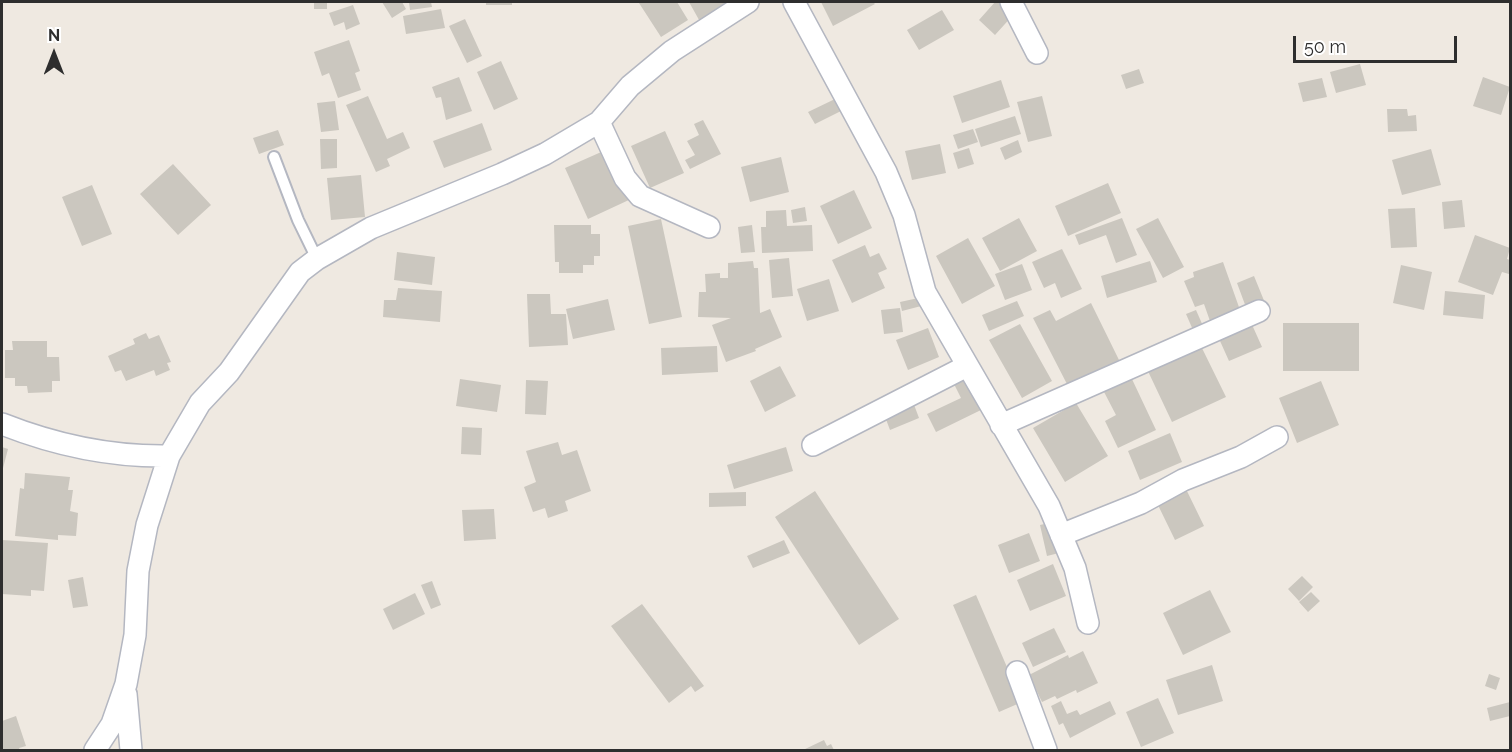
<!DOCTYPE html>
<style>
body{margin:0}
#map{position:relative;width:1512px;height:752px;overflow:hidden;background:#efe9e1;font-family:Raleway,sans-serif}
canvas{display:block}
.frame{position:absolute;inset:0;border:3px solid #2e2e2e;pointer-events:none}
.north{position:absolute;left:24px;top:24px;width:60px;height:60px;-webkit-text-stroke:4px #fff;paint-order:stroke;rotate:0deg;font-size:16px;font-weight:700;line-height:24px;text-align:center;color:#2e2e2e}
.north::after{content:'';display:block;margin:auto;width:21px;height:27px;background:#2e2e2e;clip-path:polygon(50% 0,100% 100%,50% 72%,0 100%)}
.scale{position:absolute;left:1293px;top:36px;width:164px;height:27px;box-sizing:border-box;border:3px solid #2e2e2e;border-top:0;padding-left:8px;font-size:18px;line-height:21px;white-space:nowrap;color:#2e2e2e;-webkit-text-stroke:4px #fff;paint-order:stroke}
</style>
<div id="map">
<canvas width="1512" height="752"></canvas>
<div class="frame"></div>
<div class="north">N</div>
<div class="scale">50 m</div>
</div>
<script>
const ctx = document.querySelector('canvas').getContext('2d');
ctx.lineJoin = 'round';
function fill(path, color) {
  ctx.fillStyle = color;
  ctx.fill(path, 'evenodd');
}
function trace(path, color, width, dash) {
  ctx.strokeStyle = color;
  ctx.lineWidth = width;
  ctx.lineCap = dash ? 'butt' : 'round';
  ctx.setLineDash(dash || []);
  ctx.stroke(path);
}
fill(new Path2D(`
 M314 2H327V9H314Z
 M382 2H402L406 9 392 18Z
 M409 2H431L432 7 410 10Z
 M486 2H512V5H486Z
 M641 2H677L688 20 661 37 639 3Z
 M689 2H730L703 27Z
 M821 2H873L875 4 833 26Z
 M995 2H1001L1014 14 995 35 979 20Z
 M353 5 360 24 346 30 344 22 334 26 329 13Z
 M441 9 445 28 406 34 403 16Z
 M942 10 954 30 919 50 907 30Z
 M465 19 482 56 467 63 449 26Z
 M349 40 360 71 355 73 361 90 338 98 329 73 322 76 314 52Z
 M501 61 518 99 494 110 477 72Z
 M1360 64 1366 85 1336 93 1330 72Z
 M1139 69 1144 83 1126 89 1121 75Z
 M459 77 472 111 446 120 441 97 436 98 432 87Z
 M1483 77 1510 87 1501 115 1473 106Z
 M1322 78 1327 97 1303 102 1298 83Z
 M1001 80 1010 107 962 123 953 96Z
 M368 96 387 139 403 132 410 148 387 159 390 166 376 172 346 105Z
 M1042 96 1052 136 1028 142 1017 102Z
 M835 99 841 111 815 124 808 112Z
 M335 101 339 130 321 132 317 103Z
 M1387 109H1407L1408 116 1416 115 1417 131 1388 132Z
 M1015 116 1021 134 981 147 975 129Z
 M703 120 721 154 690 169 685 160 695 155 687 141 699 135 694 124Z
 M482 123 492 150 444 168 433 141Z
 M973 129 978 142 958 149 953 135Z
 M278 130 284 145 259 154 253 138Z
 M665 131 684 173 650 188 631 146Z
 M320 139H337V168L321 169Z
 M1018 140 1022 152 1005 160 1000 148Z
 M940 144 946 173 912 180 905 151Z
 M969 148 974 164 958 169 953 153Z
 M608 149 631 199 588 219 565 168Z
 M1431 149 1441 185 1402 195 1392 160Z
 M781 157 789 192 750 202 741 167Z
 M173 164 211 205 178 235 140 194Z
 M361 175 365 217 331 220 327 178Z
 M1108 183 1121 213 1068 236 1055 206Z
 M92 185 112 234 82 246 62 197Z
 M854 190 872 228 838 244 820 206Z
 M1462 200 1465 227 1444 229 1442 202Z
 M805 207 807 221 793 223 791 210Z
 M1415 208 1417 247 1391 248 1388 209Z
 M786 210 787 226 812 225 813 251 762 253 761 227H766V211Z
 M1019 218 1037 251 1000 271 982 238Z
 M1122 218 1137 255 1116 263 1106 235 1079 245 1075 235Z
 M1158 218 1184 267 1163 278 1136 229Z
 M661 219 682 317 649 324 628 226Z
 M554 225H591V234H600V256H594V265H583V273H559V262H555Z
 M752 225 755 252 741 253 738 227Z
 M1475 235 1510 248 1507 259 1510 260V271L1509 274 1502 272 1493 295 1458 282Z
 M968 238 995 286 962 304 936 256Z
 M865 245 870 257 879 253 887 269 878 273 885 288 852 303 832 260Z
 M1062 249 1082 289 1061 298 1055 283 1044 288 1032 262Z
 M397 252 435 257 432 285 394 280Z
 M789 258 793 296 772 298 769 260Z
 M753 261 754 268H758L760 313 770 309 782 337 755 349 756 351 726 362 712 325 731 318 698 317 699 292H706L705 274 720 273V278H728V263Z
 M1150 261 1157 282 1107 298 1101 276Z
 M1223 262 1240 310 1210 321 1204 304 1195 307 1184 281 1194 277 1193 272Z
 M1022 264 1032 290 1005 300 995 274Z
 M1401 265 1432 272 1424 310 1393 303Z
 M1254 276 1265 303 1247 310 1237 283Z
 M829 279 839 311 807 321 797 289Z
 M398 288 442 291 440 322 383 317 384 300H396Z
 M1445 291 1485 295 1483 319 1443 315Z
 M527 294H550L551 314H566L568 345 529 347Z
 M923 297 925 305 902 311 900 302Z
 M608 299 615 330 573 339 566 309Z
 M1017 301 1024 316 989 331 982 315Z
 M1091 303 1119 360 1068 386 1033 318 1050 310 1056 321Z
 M900 308 903 332 884 334 881 310Z
 M1196 310 1203 326 1193 330 1186 314Z
 M1249 318 1262 347 1229 361 1216 332Z
 M1283 323H1359V371H1283Z
 M1020 324 1052 381 1022 398 989 340Z
 M928 328 939 357 908 370 896 340Z
 M146 333 149 339 159 335 171 362 167 363 170 370 156 376 154 370 126 381 121 370 115 372 108 356 135 344 133 339Z
 M12 341H47V357H59L60 381H52V392L28 393 27 386H15V378H5V350H13Z
 M1199 342 1226 397 1172 422 1146 367Z
 M717 346 718 372 662 375 661 348Z
 M780 366 796 396 765 412 750 381Z
 M967 375 983 409 936 432 927 414 961 398 953 382Z
 M1131 377 1156 430 1118 448 1105 421 1116 415 1103 390Z
 M460 379 501 385 497 412 456 406Z
 M526 380 548 381 546 415 525 414Z
 M1321 381 1339 425 1297 443 1279 398Z
 M913 402 919 418 890 430 884 414Z
 M1076 403 1108 456 1065 482 1033 428Z
 M462 427 482 428 481 455 461 454Z
 M1170 433 1182 462 1140 480 1128 451Z
 M558 442 562 455 577 450 591 491 565 501 568 511 548 518 545 508 533 512 524 487 536 482 526 451Z
 M2 447 8 449 2 472Z
 M786 447 793 471 734 489 727 465Z
 M25 473 70 477 68 490H73L70 511 78 513 76 536 58 535V540L15 536 20 488 24 489Z
 M1185 487 1204 526 1175 540 1156 501Z
 M815 491 899 619 859 645 775 517Z
 M746 492V506L709 507V493Z
 M494 509 496 539 464 541 462 510Z
 M1053 522 1059 553 1047 556 1040 525Z
 M1029 533 1040 561 1009 573 998 545Z
 M2 540 48 543 44 591 31 590V596L2 594Z
 M784 540 790 553 753 568 747 556Z
 M1053 564 1066 596 1030 611 1017 580Z
 M1302 576 1313 587 1299 601 1288 589Z
 M83 577 88 606 73 608 68 580Z
 M432 581 441 605 431 609 421 585Z
 M1210 590 1231 632 1183 655 1163 613Z
 M1311 592 1320 601 1308 612 1299 602Z
 M415 593 425 614 393 630 383 609Z
 M976 595 1022 702 999 712 953 605Z
 M642 604 704 686 695 692 691 686 669 703 611 626Z
 M1054 628 1066 652 1033 667 1022 643Z
 M1083 651 1098 683 1077 693 1076 690 1057 699 1055 696 1042 702 1029 675 1068 655 1069 658Z
 M1212 665 1223 701 1178 715 1166 680Z
 M1489 674 1500 678 1496 690 1485 686Z
 M1158 698 1174 733 1141 747 1126 712Z
 M1061 701 1067 714 1077 710 1080 715 1110 701 1116 714 1070 738 1063 723 1059 725 1051 706Z
 M1510 702V716L1490 721 1487 708Z
 M16 716 26 746 19 748 20 750H2V721Z
 M824 740 827 746 831 744 834 750H803Z`), '#cbc7bf');
const lane = new Path2D(`
 M274 157 298 220 317 259`);
const street = new Path2D(`
 M794 2 886 172 904 215 925 292 1049 506 1075 568 1088 623
 M1011 2 1037 53
 M599 122 625 178 640 196 709 227
 M2 424C55 445 112 457 169 456
 M1001 425 1259 311
 M813 445 967 366
 M1061 535 1141 503 1183 480 1241 457 1277 437
 M1017 672 1046 750
 M126 694 131 750
 M95 750 112 724 126 684 135 635 138 571 147 525 169 456 200 403 229 372 300 272 317 259 371 228 502 174 545 154 599 122 630 86 672 51 748 2`);
trace(lane, '#b4b7c1', 14);
trace(street, '#b4b7c1', 24);
trace(lane, '#fff', 10);
trace(street, '#fff', 21);
</script>
